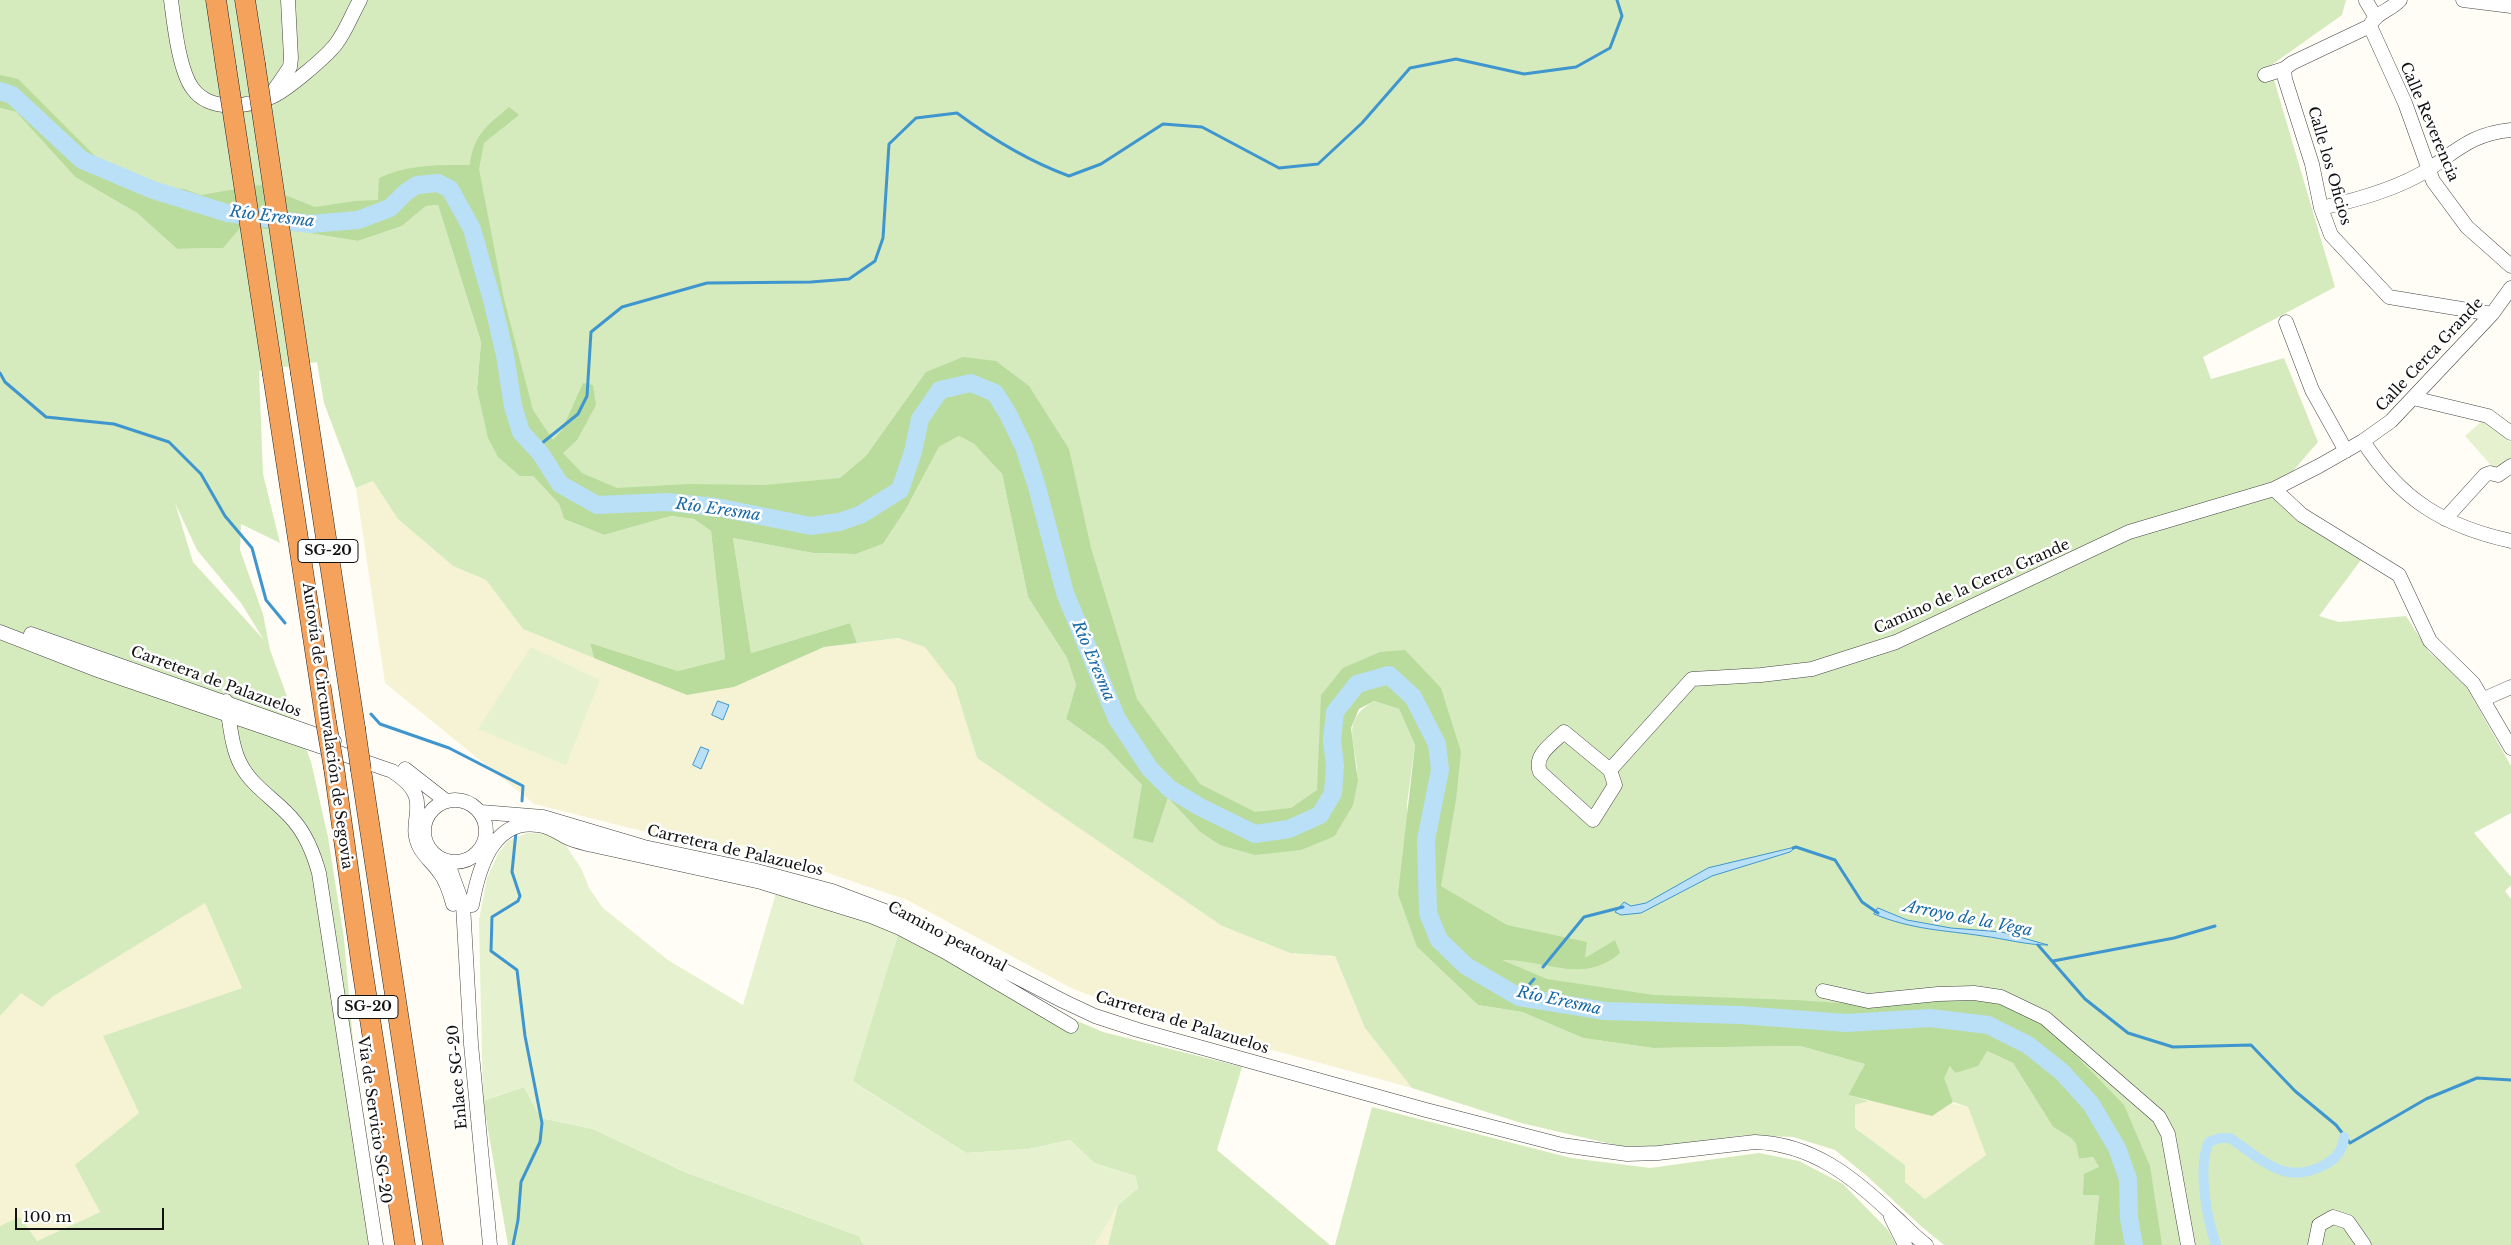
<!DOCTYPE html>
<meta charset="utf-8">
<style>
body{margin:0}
#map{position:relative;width:2511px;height:1245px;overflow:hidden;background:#fffdf5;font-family:"Libre Baskerville",serif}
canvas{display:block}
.scale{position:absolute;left:15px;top:1208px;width:149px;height:22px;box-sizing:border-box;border:2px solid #111;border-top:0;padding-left:6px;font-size:15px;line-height:18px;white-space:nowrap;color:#111;-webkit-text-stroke:4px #fff;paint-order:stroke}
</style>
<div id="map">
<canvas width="2511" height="1245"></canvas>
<div class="scale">100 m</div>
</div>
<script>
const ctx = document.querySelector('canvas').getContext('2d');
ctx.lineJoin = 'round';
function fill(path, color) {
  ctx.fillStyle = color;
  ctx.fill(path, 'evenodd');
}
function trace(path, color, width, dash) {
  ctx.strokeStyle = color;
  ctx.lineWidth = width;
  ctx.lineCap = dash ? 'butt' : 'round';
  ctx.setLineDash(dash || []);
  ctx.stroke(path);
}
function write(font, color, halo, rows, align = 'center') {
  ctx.font = font + ' "Libre Baskerville",serif';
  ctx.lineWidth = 5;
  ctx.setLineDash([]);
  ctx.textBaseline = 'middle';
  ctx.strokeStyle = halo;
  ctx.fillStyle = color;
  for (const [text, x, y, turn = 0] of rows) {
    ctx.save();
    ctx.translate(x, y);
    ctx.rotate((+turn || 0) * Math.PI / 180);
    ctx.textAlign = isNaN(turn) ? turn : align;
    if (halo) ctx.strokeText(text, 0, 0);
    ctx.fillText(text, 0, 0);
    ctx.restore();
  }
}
fill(new Path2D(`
 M373 481 398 519 453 566 486 580 523 629 687 695 734 687 824 647 898 638 926 647 955 686 977 758 1222 926 1290 953 1335 956 1365 1028 1412 1088 1140 1014 1073 989 907 900 749 846 682 841 534 804 385 683 356 488Z
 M205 903 242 988 104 1036 139 1113 76 1165 100 1212 37 1241 0 1226V1016L21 992 6 966Z
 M1883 1097 1940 1100 1968 1107 1986 1155 1925 1199 1905 1182V1165L1855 1128 1854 1105Z
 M1118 1205 1108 1245H1095Z`), '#f6f3d4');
fill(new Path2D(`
 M0 0H2346L2342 15 2270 66 2335 287 2203 357 2211 379 2284 358 2318 442 2286 479 2278 502 2361 560 2319 616 2339 622 2406 616 2429 652 2462 679 2511 766V813L2474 833 2511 877V885L2505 891 2511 899V1245H2134L2128 1179 2028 1045 1605 1011 1439 940 1422 719 1357 684 1335 766 1289 829 1170 789 971 383 900 490 597 505 541 454 450 189 358 220 153 190 82 160 0 91Z
 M0 108 16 112 75 177 137 213 177 249 222 248 240 227 302 232 358 241 402 226 426 206 438 205 481 342 477 389 533 476 559 504 564 519 604 535 671 516 694 519 711 531 725 659 678 671 590 643 594 658 523 629 486 580 453 566 398 519 373 481 356 488 324 403 317 362 259 371 263 474 280 543 241 524 240 550 263 614 270 650 311 762 328 837 344 939 371 1245H0V1226L20 1217 37 1241 100 1212 75 1165 139 1113 103 1036 242 988 205 903 52 997 42 1007 21 993 0 1016ZM175 503 197 550 241 603 264 640 193 562Z
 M959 436 974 444 1002 474 1028 597 1067 658 1076 685 1066 719 1104 746 1142 785 1153 843 1168 798 1199 831 1335 836C1345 818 1355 804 1357 783 1361 748 1335 723 1374 701L1399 709 1415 745 1407 804 1417 947 1478 1005 1522 1012 1583 1038 1653 1048 1800 1046 1865 1064 1848 1095 1869 1101 1855 1105V1128L1905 1165V1182L1925 1199 1986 1155 1968 1107 1953 1102 1943 1078 1951 1065 1987 1051 2013 1063 2053 1127 2071 1138 2076 1144 2079 1159 2093 1157 2099 1167 2083 1195H2099L2094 1245H1944L1922 1227 1868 1177 1835 1150 1793 1137 1746 1135 1660 1146H1620L1521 1123 1412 1088 1365 1028 1335 956 1290 953 1222 926 977 758 955 686 925 647 898 638 857 643 850 623 751 653 733 538 813 553 856 554 883 544 906 509 939 447Z
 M900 928 1008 991 1103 1032 1242 1067 1217 1150 1330 1245H1108L1118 1205 1138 1188 1135 1176 1094 1163 1070 1140 1029 1149 966 1153 852 1081Z
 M524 1087 541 1118 593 1129 685 1172 859 1236 864 1245H508L483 1101Z
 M1372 1107 1571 1158 1650 1168 1759 1153 1799 1161 1843 1184 1888 1230 1896 1245H1335Z`), '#d5ebbd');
fill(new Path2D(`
 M0 75 18 79 101 162 140 186 184 189 201 195 260 185 315 207 355 201 378 200 379 178C409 164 438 165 470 165 473 135 487 126 509 107L519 115 484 143 479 169 504 299 533 410 553 440 562 430 583 383 593 385 596 405 577 440 563 453 582 473 617 488 689 484 765 485 840 478 866 456 926 372 963 357 996 361 1029 386 1069 449 1091 548 1137 699 1200 784 1255 812 1291 808 1317 790 1321 695 1343 668 1380 652 1405 650 1441 688 1461 752 1456 800 1441 886 1507 925 1587 942 1585 958 1615 940 1620 953C1583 986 1542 958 1502 960L1547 979 1654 995 1795 1000 1870 1005 1943 998 1990 1000 2032 1017 2058 1037 2124 1105 2150 1166 2162 1245H2094L2099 1195H2083L2084 1174 2099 1167 2093 1157 2079 1159 2076 1144 2071 1138 2053 1127 2013 1063 1987 1051 1978 1066 1955 1073 1950 1066 1944 1078 1953 1102 1932 1116 1848 1095 1865 1064 1800 1046 1653 1048 1583 1038 1522 1012 1478 1005 1417 947 1398 894 1415 745 1399 709 1374 701 1359 709 1351 728 1358 781 1353 805 1335 836 1301 850 1255 855 1220 845 1199 831 1168 798 1153 843 1133 838 1142 785 1104 746 1066 719 1076 685 1067 658 1028 597 1002 474 974 444 959 436 939 447 906 509 883 544 856 554 813 553 733 538 751 653 850 623 857 643 824 647 734 687 687 695 594 658 590 643 678 671 725 659 711 531 694 519 671 516 604 535 564 519 559 504 533 476H520L498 457 488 438 477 389 481 342 438 205 426 206 402 226 358 241 302 232 241 227 223 248 177 249 137 213 75 177 16 112 0 108Z`), '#b9dc9c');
fill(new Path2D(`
 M2483 420 2491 421 2511 443V459L2497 472 2465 436Z
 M531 647 600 680 566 765 478 729Z
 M528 833 549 834 563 841 582 870 589 888 603 908 668 960 743 1005 776 893 900 928 853 1082 966 1153 1029 1149 1070 1140 1094 1163 1135 1176 1138 1188 1118 1205 1095 1245H864L859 1236 685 1172 593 1129 541 1118 524 1087 483 1101 479 920 487 878 499 852 509 840Z`), '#e6f2cf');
const water = new Path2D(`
 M718 701 729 705 723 720 712 715Z
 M701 747 709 750 701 769 693 765Z
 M1796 847 1790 852 1712 876 1641 913 1621 915 1615 912 1624 902 1631 906 1646 903 1708 868Z
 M1878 908 1907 920 1951 928 2002 932 2048 945C2026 945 2006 939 1983 936 1943 930 1913 930 1874 914Z`);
fill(water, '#b9e0f7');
trace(water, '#3f96cf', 1);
trace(new Path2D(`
 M0 373 5 382 46 417 114 424 169 442 201 474 225 516 252 548 266 600 285 623
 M536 448 578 414 587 396 591 332 622 307 707 283 811 282 849 279 875 261 883 238 889 144 916 118 957 113C992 139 1028 161 1069 176L1101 164 1163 124 1202 127 1279 168 1318 164 1362 123 1410 68 1456 59 1524 74 1576 67 1610 48 1622 16 1617 0
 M371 714 380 724 449 748 523 786 522 801
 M1793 848 1796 847 1835 860 1862 902 1878 913
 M2038 945 2085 999 2128 1033 2173 1047 2251 1045 2295 1091 2336 1125 2350 1143 2426 1099 2477 1078 2511 1080
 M2053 961 2174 938 2215 926
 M1543 967 1584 917 1623 907
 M1519 997 1534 979
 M513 1245 518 1220 521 1182 540 1142 542 1123 525 1036 517 970 491 951 492 917 518 901 520 896 512 872 516 832`), '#3f96cf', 3);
trace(new Path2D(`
 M2216 1245C2207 1219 2197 1167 2209 1142L2220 1138H2230C2263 1160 2285 1187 2326 1164 2337 1158 2343 1150 2344 1137`), '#b9e0f7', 10);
trace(new Path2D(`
 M0 91 12 95 82 160 153 190 227 213 310 224 358 220 390 208 406 192 417 185 438 183 450 189 472 229 492 300 505 355 513 406 521 432 541 454 560 484 597 505 666 502 716 507 811 526 839 522 860 515 900 490 913 452 920 419 940 390 971 383 995 393 1008 414 1024 447 1037 487 1065 593 1117 719 1150 769 1170 789 1200 807 1255 834 1289 829 1320 815 1333 793 1335 766 1332 740 1335 712 1357 684 1389 675 1413 697 1437 744 1440 770 1426 840 1428 913 1439 940 1466 966 1519 997 1605 1011 1740 1015 1846 1023 1930 1018 1988 1025 2028 1045 2062 1072 2091 1104 2117 1148 2128 1179 2129 1218 2134 1245`), '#b9e0f7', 18);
const minor = new Path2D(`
 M171 0C174 23 179 71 193 89 210 112 247 107 271 97 286 91 326 57 336 44 346 31 352 14 360 0
 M2463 0 2511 6
 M2366 1 2375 16
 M2370 26 2405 103 2433 181 2467 227 2511 266
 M2370 26C2376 12 2390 11 2400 0
 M2284 69 2285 79 2312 164 2321 208 2331 235 2389 297 2492 314
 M2265 75 2284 69 2292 63 2370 26
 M275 89 290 67 291 58 288 0
 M2321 208C2357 200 2398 189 2429 169 2459 149 2472 134 2511 130
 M2286 322 2312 390 2346 451
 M2413 398 2488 416 2511 433
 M2363 441C2400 499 2443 526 2511 541
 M2274 489 2302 515 2399 575 2430 641 2473 683 2511 748
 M2445 519 2485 475 2490 473 2498 475 2511 466
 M0 632 100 671 392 771C438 800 404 819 420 848 425 857 434 864 440 873 447 882 450 893 453 904
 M31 634 334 741
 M2484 699 2511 687
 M226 701C230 721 231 747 241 765 253 788 278 801 294 821 306 835 314 855 319 873L376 1245
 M405 769 446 801
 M1610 770 1615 785 1593 820 1540 772C1533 755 1553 743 1564 732L1610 770 1692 679 1761 675 1812 669 1896 642 2129 532 2274 489 2319 466 2363 441 2391 421 2492 314 2511 288
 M424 831a31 31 0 1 1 62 0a31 31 0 1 1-62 0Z
 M481 812 543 817 644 847 753 870 832 891 901 917 1063 1001 1095 1016 1138 1030 1426 1110 1562 1145 1627 1154 1658 1153 1755 1142C1812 1144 1853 1177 1892 1214 1903 1224 1914 1236 1926 1245
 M447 861 463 905 471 1044 490 1245
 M472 905C478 871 492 818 538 825 549 826 557 832 566 837 573 841 584 843 592 845L761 882 871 916 900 928 944 951 1071 1026
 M1823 991 1868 1001 1938 994 1974 993 2001 997 2045 1018 2159 1117 2168 1134 2188 1245
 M1891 1217 1905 1245
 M2315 1245 2319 1225 2333 1217 2348 1222 2364 1245`);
const highway = new Path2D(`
 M216 0 226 67
 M245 0 255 64
 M301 374 355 728
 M273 375 326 722
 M334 768 361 961 405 1245
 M361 770 433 1245`);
trace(minor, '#444', 15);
trace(highway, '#222', 21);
trace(minor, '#fff', 14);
trace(highway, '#f5a25d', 20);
const highwayBridge = new Path2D(`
 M255 64 301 374
 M226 67 273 375
 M326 722 334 768
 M355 728 361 770`);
trace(highwayBridge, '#222', 21, []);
trace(highwayBridge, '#f5a25d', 20);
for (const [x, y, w] of [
 [328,551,60],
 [368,1007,60]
]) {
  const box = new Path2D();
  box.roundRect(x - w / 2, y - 11.5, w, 23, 4);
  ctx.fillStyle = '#fff';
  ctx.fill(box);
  trace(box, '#111', 1);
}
write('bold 14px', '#111', null, [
 ["SG-20",328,551],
 ["SG-20",368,1007]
]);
write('15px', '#111', '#fff', [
 ["Calle Reverencia",2429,122,67],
 ["Calle los Oficios",2329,166,74],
 ["Calle Cerca Grande",2430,355,-47],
 ["Camino de la Cerca Grande",1972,587,-24],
 ["Carretera de Palazuelos",216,682,20],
 ["Autovía de Circunvalación de Segovia",327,726,82],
 ["Carretera de Palazuelos",735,851,13],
 ["Camino peatonal",947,937,28],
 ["Carretera de Palazuelos",1182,1023,17],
 ["Enlace SG-20",458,1077,-95],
 ["Vía de Servicio SG-20",374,1120,82]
]);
write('italic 16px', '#1768a6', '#fff', [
 ["Río Eresma",272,217,7],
 ["Río Eresma",718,510,8],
 ["Río Eresma",1093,661,67],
 ["Arroyo de la Vega",1968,919,11],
 ["Río Eresma",1559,1001,12]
]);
</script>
